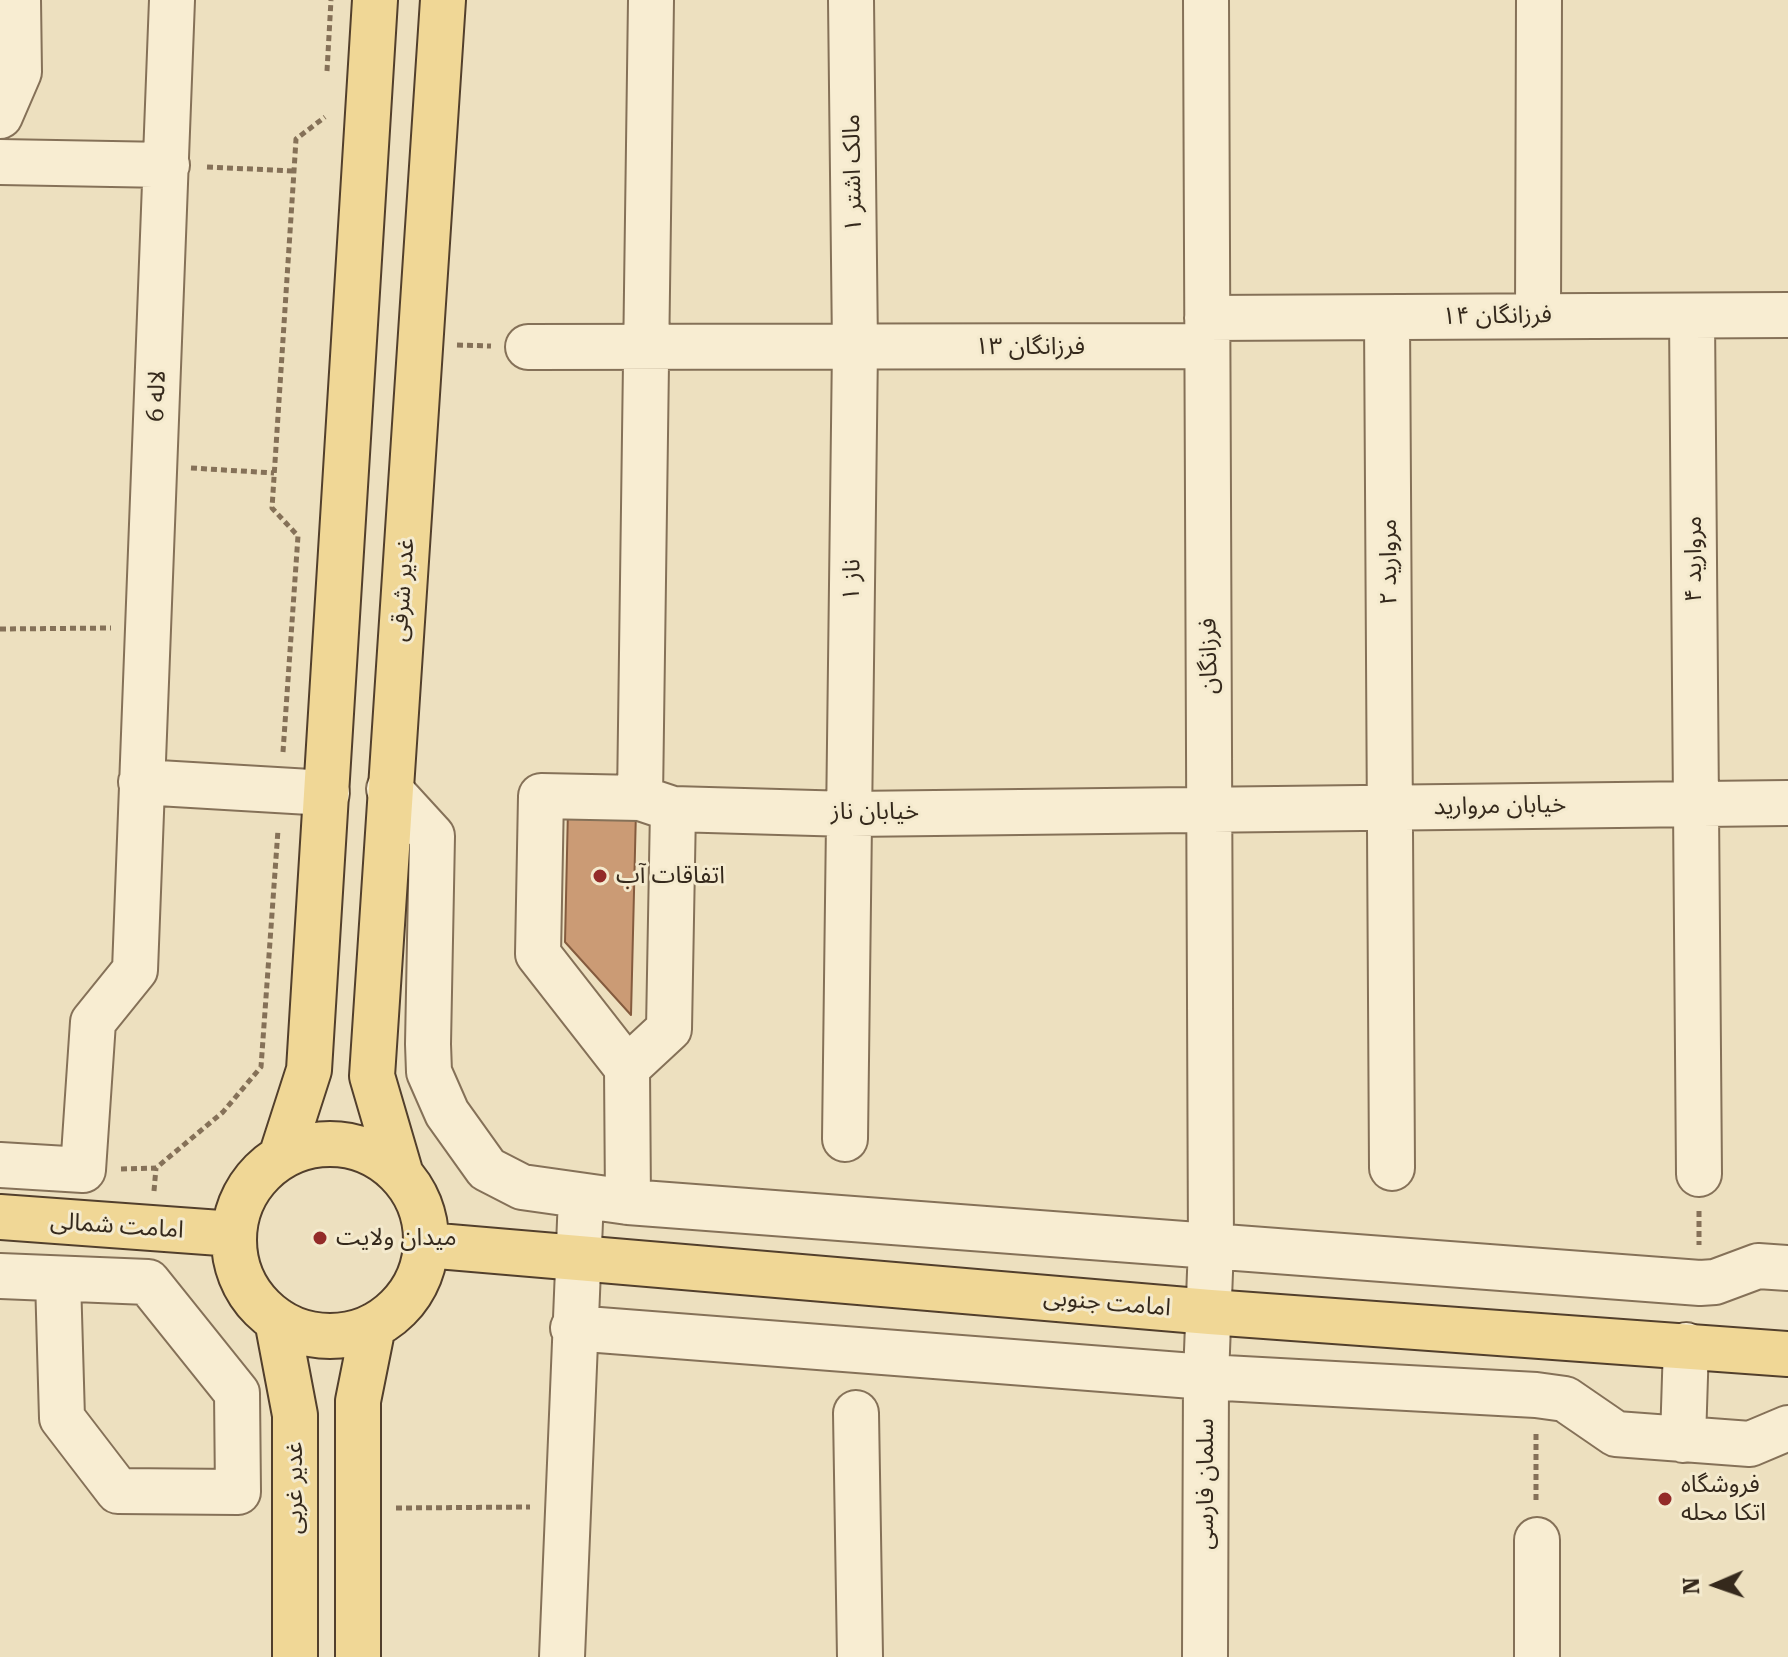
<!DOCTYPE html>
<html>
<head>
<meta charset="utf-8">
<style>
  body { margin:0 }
  #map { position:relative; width:1788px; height:1657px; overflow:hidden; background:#ede0bf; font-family:"Roboto Serif",serif }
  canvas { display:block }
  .north { position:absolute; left:1676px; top:1545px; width:80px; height:80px; -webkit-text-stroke:6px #f4eace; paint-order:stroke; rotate:268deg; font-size:22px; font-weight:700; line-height:32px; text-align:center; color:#35291c }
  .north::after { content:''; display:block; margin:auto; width:28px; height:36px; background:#35291c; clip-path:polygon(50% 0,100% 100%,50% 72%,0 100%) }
</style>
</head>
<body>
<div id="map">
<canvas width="1788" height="1657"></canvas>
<div class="north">N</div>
</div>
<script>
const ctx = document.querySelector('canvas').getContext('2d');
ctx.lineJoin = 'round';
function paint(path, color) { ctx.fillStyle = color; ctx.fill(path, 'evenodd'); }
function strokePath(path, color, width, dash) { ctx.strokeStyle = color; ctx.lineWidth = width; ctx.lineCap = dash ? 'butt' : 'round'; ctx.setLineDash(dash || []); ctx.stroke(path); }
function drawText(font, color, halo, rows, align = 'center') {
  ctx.font = font + ' "Roboto Serif","Noto Sans Arabic",serif'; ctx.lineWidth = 6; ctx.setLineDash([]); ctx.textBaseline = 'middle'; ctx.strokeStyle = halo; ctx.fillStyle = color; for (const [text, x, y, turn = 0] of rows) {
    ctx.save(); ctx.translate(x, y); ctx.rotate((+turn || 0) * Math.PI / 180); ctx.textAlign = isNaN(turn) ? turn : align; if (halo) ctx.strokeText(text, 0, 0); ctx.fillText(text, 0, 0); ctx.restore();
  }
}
const building = new Path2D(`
  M 568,809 L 636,810 L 631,1015 L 565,942 Z`);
paint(building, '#cb9b75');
strokePath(building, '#845b3e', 2);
const minor = new Path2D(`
  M 0,116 L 19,72 L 18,0
  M 0,162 L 167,165
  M 1538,315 L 1539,0
  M 1692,316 L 1699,1174
  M 1207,318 L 1788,315
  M 1387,318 L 1392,1168
  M 528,347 L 1206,346
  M 141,782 L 327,793
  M 389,789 L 432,836 L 428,1044 L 429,1072 L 447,1113 L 487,1169 L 522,1187 L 628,1202 L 1700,1283 L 1715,1282 L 1758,1266 L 1788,1268
  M 640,798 L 651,0
  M 627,1068 L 538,954 L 541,796 L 640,798 L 673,809 L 850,814 L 1788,803
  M 845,1139 L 855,347 L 851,0
  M 0,1165 L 83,1170 L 93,1022 L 135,970 L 172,0
  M 628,1202 L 627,1068 L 669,1029 L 673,809
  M 0,1276 L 148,1282 L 237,1393 L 238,1492 L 118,1491 L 62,1418 L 58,1279
  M 573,1328 L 1206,1377 L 1536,1395 L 1565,1399 L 1616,1434 L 1750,1444 L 1788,1428
  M 856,1413 L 860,1657
  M 1683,1440 L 1686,1345
  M 1537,1540 L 1537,1657
  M 562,1657 L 581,1197
  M 1205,1657 L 1206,1377 L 1211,1246 L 1206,0`);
const major = new Path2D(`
  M234 1240a96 96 0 1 1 192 0a96 96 0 1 1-192 0Z
  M 281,1157 L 309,1070 L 375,0
  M 401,1175 L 372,1076 L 443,0
  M 0,1217 L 234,1234
  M 426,1245 L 1210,1312 L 1788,1354
  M 277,1320 L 295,1415 L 295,1657
  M 358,1657 L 358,1401 L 373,1326`);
strokePath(minor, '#857158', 48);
strokePath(major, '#523f2c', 48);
strokePath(new Path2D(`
  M 327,71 L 331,0
  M 207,167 L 294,171
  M 457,345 L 491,346
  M 191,468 L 274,473
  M 0,629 L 111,628
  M 283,752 L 298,536 L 272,508 L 294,171 L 296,139 L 325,117
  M 121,1169 L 156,1168 L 223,1112 L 261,1067 L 278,830
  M 154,1191 L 156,1168
  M 1699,1211 L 1699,1245
  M 1536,1434 L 1536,1500
  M 396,1508 L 530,1507`), '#857158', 5, [6, 4]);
strokePath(minor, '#f8edd2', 44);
strokePath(major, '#f0d796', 44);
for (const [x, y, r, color] of [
  [600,876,8,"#932b29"],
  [320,1238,8,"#932b29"],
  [1665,1499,8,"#932b29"]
]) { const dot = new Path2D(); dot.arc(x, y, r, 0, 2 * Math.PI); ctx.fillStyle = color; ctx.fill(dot); strokePath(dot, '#f4eace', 3); }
drawText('24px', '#35291c', '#f4eace', [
  ["مالک اشتر ۱",853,173,-91],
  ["فرزانگان ۱۴",1497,316,-1],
  ["فرزانگان ۱۳",1030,347],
  ["لاله 6",157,396,-88],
  ["مروارید ۴",1694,559,-90],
  ["مروارید ۲",1389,562,-90],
  ["ناز ۱",852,580,-89],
  ["غدیر شرقی",403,590,-86],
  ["فرزانگان",1209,656,-91],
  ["خیابان مروارید",1500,806,-1],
  ["خیابان ناز",875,812],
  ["امامت شمالی",117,1226,4],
  ["امامت جنوبی",1107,1303,5],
  ["سلمان فارسی",1206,1484,-90],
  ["غدیر غربی",295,1488,-90]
]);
drawText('24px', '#35291c', '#f4eace', [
  ["اتفاقات آب",616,876],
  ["میدان ولایت",336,1238],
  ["فروشگاه",1681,1485],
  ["اتکا محله",1681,1513]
], 'left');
</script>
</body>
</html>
